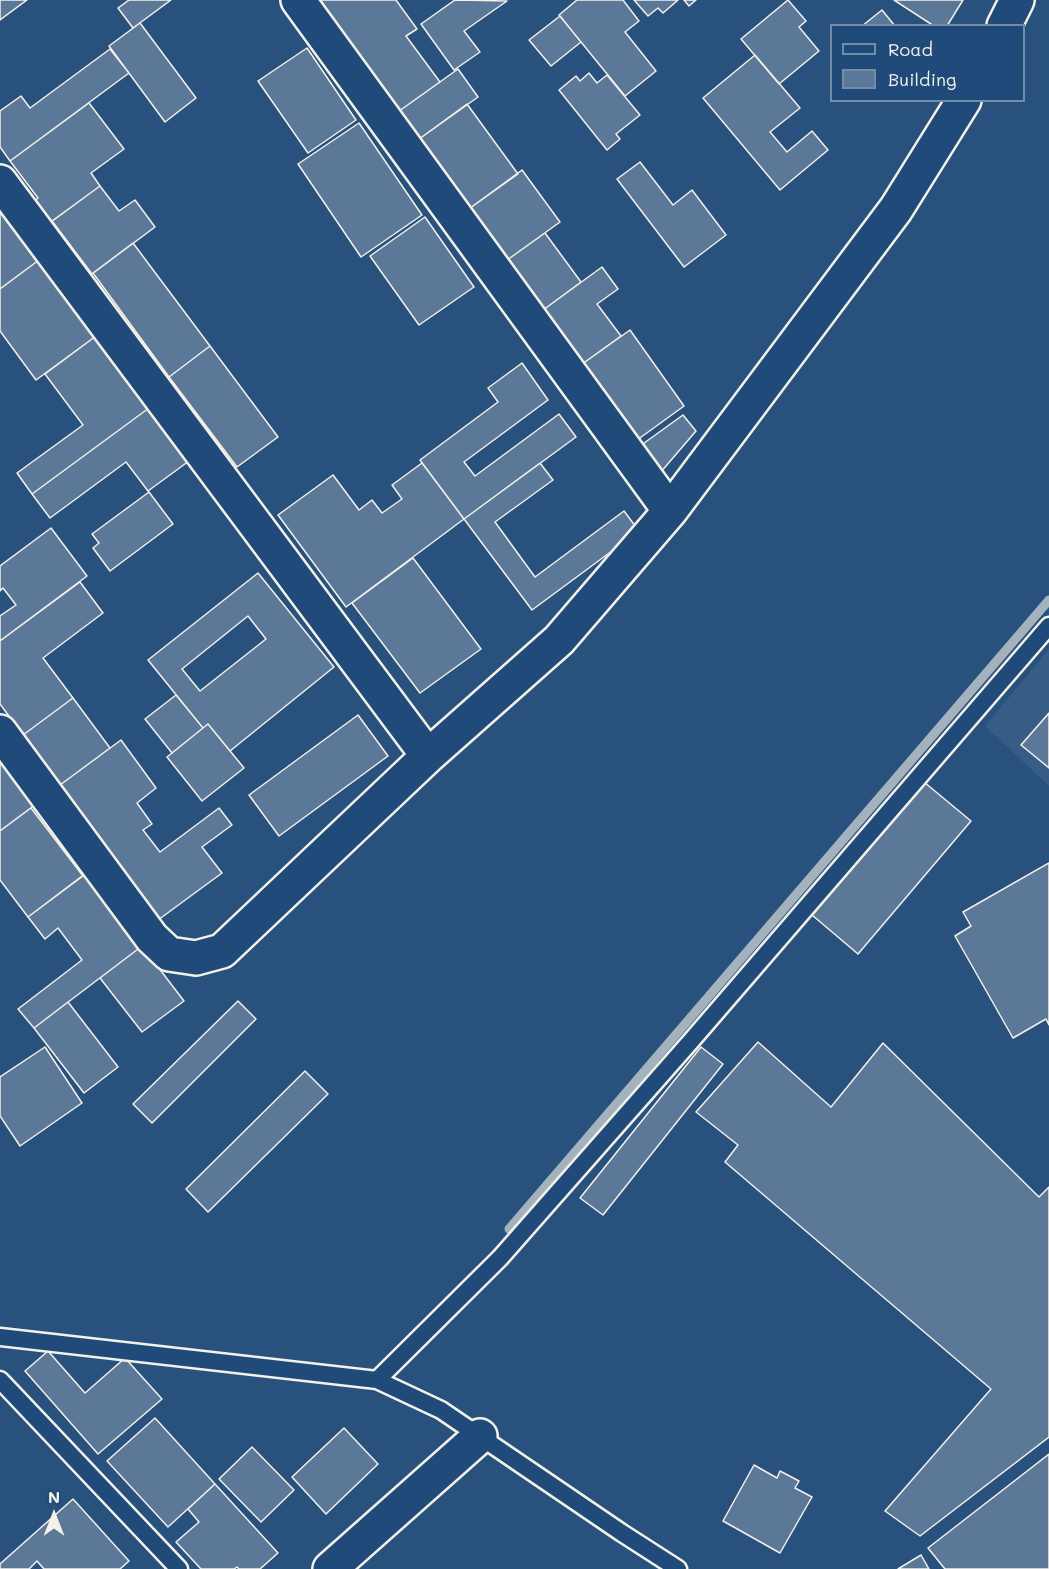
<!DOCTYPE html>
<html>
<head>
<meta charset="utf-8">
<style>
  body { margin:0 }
  #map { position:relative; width:1049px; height:1569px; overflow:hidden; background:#28517e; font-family:Mali,sans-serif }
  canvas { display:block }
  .legend { position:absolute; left:830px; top:24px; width:195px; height:78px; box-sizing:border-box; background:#1f4a7a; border:2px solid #748da6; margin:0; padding:8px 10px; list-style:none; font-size:18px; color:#f4f1e8 }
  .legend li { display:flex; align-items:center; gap:12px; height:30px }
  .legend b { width:30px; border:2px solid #748da6 }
  .north { position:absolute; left:24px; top:1485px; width:60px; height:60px; -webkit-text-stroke:4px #1f4a7a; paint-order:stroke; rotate:0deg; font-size:16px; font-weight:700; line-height:24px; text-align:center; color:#f4f1e8 }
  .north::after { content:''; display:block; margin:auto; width:21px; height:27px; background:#f4f1e8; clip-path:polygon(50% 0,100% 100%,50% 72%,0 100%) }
</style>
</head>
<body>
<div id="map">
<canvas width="1049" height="1569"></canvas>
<ul class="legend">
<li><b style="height:8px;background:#1f4a7a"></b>Road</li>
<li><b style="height:16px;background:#5b7899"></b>Building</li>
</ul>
<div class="north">N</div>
</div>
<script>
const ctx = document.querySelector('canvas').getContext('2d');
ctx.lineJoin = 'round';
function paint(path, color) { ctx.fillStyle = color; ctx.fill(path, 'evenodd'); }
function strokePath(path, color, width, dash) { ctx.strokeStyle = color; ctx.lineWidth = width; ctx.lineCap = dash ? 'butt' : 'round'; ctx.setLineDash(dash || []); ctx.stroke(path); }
paint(new Path2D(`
  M 1049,649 L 1049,786 L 985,726 Z`), '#375d86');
strokePath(new Path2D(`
  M 509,1229 L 1049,600`), '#a4b2be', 9);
const building = new Path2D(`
  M 0,0 L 27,0 L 0,20 Z
  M 129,0 L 171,0 L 133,28 L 118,8 Z
  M 313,0 L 396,0 L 417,29 L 406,36 L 440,82 L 395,114 Z
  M 455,0 L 507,1 L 464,31 L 480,52 L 454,70 L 421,24 Z
  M 577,0 L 623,0 L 639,21 L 625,32 L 656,71 L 625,96 L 559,15 Z
  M 634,0 L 678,0 L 663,13 L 658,8 L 648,16 Z
  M 684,0 L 696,0 L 689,6 Z
  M 788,0 L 806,21 L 799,27 L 819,51 L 779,84 L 741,39 Z
  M 894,0 L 963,0 L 947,26 L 934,26 Z
  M 882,10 L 895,26 L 862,26 Z
  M 560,16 L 581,42 L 551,66 L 529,40 Z
  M 140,23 L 196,98 L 165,122 L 109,46 Z
  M 307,48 L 356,120 L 308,153 L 258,81 Z
  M 110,49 L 129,73 L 10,161 L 0,147 L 0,111 L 21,96 L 30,108 Z
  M 755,55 L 800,108 L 770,132 L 787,152 L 812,131 L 828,150 L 780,190 L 703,98 Z
  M 458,69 L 478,97 L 415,142 L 395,114 Z
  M 589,73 L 597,83 L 607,75 L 640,115 L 616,134 L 620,139 L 607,150 L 559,90 L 576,76 L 580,81 Z
  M 89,103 L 124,149 L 91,173 L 100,186 L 47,225 L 31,204 L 38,198 L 10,161 Z
  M 467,104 L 518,174 L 466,211 L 415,142 Z
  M 359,123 L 422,215 L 361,257 L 298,164 Z
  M 640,162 L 673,205 L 692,190 L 726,235 L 684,267 L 617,179 Z
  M 522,170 L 560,222 L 503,263 L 466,211 Z
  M 100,186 L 119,211 L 135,200 L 155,227 L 92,274 L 52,221 Z
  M 0,208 L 39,260 L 0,289 Z
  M 425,217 L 474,287 L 419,325 L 370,256 Z
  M 545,233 L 581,282 L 539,313 L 503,263 Z
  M 133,243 L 210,346 L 169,377 L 93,273 Z
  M 39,260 L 96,336 L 36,380 L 0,331 L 0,289 Z
  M 602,267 L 618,289 L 597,304 L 621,336 L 578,367 L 539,313 Z
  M 630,330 L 684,406 L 633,443 L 578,367 Z
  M 96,336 L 149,408 L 32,494 L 17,473 L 83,425 L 45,374 Z
  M 210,346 L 278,437 L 237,467 L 169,377 Z
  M 522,363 L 548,400 L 464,462 L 475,476 L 559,414 L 576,437 L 464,519 L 420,460 L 498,402 L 488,388 Z
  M 149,408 L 189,461 L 148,491 L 126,462 L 50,518 L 32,494 Z
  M 683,415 L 696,431 L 660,473 L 640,446 Z
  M 422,463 L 464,519 L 346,607 L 278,515 L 333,475 L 359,510 L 372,500 L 382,513 L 402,499 L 392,485 Z
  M 540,463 L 553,480 L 495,522 L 535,577 L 624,511 L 639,531 L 532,610 L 464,519 Z
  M 149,492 L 173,524 L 110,571 L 93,548 L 99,543 L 92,534 Z
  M 51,528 L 87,576 L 0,641 L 0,616 L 16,605 L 3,588 L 0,591 L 0,566 Z
  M 413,558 L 481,649 L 420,693 L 352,603 Z
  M 258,573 L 334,667 L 230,751 L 208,724 L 203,728 L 148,660 ZM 248,616 L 266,639 L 200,691 L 182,669 Z
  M 80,582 L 103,613 L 43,658 L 73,698 L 23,735 L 0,704 L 0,641 Z
  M 176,695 L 203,728 L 172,753 L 145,719 Z
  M 73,698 L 110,748 L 60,785 L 23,735 Z
  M 1049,713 L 1049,768 L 1021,745 Z
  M 358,715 L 388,756 L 279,836 L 249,795 Z
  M 208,724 L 244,768 L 202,801 L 167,757 Z
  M 121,740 L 156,788 L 137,803 L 152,824 L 143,830 L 160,852 L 219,808 L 232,825 L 202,847 L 222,873 L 154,923 L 77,820 L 83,816 L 60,785 Z
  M 0,757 L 36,804 L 0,831 Z
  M 924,782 L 971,821 L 858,954 L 812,915 Z
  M 31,808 L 83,876 L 28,917 L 0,880 L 0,831 Z
  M 1049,863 L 1049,1025 L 1046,1019 L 1013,1038 L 955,936 L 971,926 L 963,912 Z
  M 86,873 L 142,946 L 34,1028 L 18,1009 L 82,960 L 58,928 L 45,939 L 28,917 Z
  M 142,946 L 184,1001 L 142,1032 L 100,978 Z
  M 238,1001 L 256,1019 L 152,1123 L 133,1104 Z
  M 68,1002 L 118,1067 L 84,1093 L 34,1028 Z
  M 758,1042 L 831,1107 L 883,1043 L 1039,1197 L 1049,1187 L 1049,1437 L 920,1536 L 885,1511 L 991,1389 L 725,1162 L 738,1145 L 696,1112 Z
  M 45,1047 L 82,1103 L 20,1146 L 0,1116 L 0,1077 Z
  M 701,1047 L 723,1064 L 603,1215 L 580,1198 Z
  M 305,1071 L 328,1094 L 208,1212 L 186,1189 Z
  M 48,1351 L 85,1393 L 125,1358 L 162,1399 L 98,1454 L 25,1371 Z
  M 155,1418 L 215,1484 L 168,1527 L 107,1461 Z
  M 344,1428 L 378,1464 L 326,1514 L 292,1477 Z
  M 252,1447 L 294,1490 L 261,1522 L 219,1479 Z
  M 1049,1454 L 1049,1569 L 945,1569 L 928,1548 Z
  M 754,1465 L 777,1478 L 780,1471 L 799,1481 L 795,1488 L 812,1497 L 780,1553 L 723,1521 Z
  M 215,1484 L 278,1553 L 260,1569 L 239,1569 L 237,1567 L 234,1569 L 201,1569 L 176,1542 L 199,1522 L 188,1509 Z
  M 73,1499 L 129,1561 L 120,1569 L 44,1569 L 37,1561 L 29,1569 L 0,1569 L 0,1564 Z
  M 921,1555 L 929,1569 L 898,1569 Z`);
paint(building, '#5b7899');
strokePath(building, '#f4f1e8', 1.5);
const service = new Path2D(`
  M 0,1337 L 377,1380
  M 0,1380 L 179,1569
  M 678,1569 L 622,1533 L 441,1410 L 377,1380 L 500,1258 L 691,1041 L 1049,626`);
const minor = new Path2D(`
  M 298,0 L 670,511
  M 1004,26 L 1017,0
  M 0,182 L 428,756
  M 0,732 L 152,938 L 169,954 L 196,958 L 222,951 L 428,756 L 559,640 L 670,511 L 896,209 L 964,100
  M 330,1569 L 480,1436`);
strokePath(service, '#f4f1e8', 21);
strokePath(minor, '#f4f1e8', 38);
strokePath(service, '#1f4a7a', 16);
strokePath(minor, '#1f4a7a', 33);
</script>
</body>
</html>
